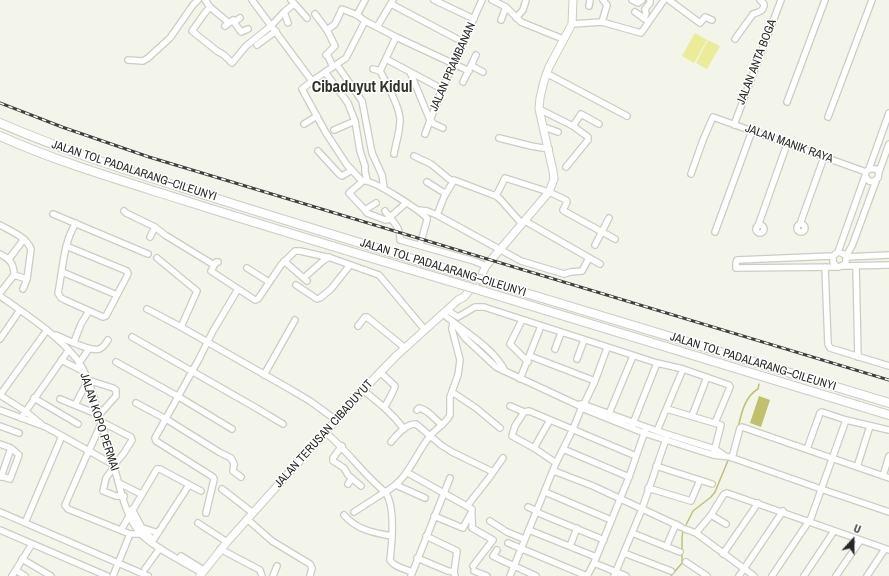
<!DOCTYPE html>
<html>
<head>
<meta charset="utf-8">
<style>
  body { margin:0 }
  #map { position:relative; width:889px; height:576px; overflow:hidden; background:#f3f4ea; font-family:"Archivo Narrow",sans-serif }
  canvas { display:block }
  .north { position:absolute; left:833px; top:520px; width:40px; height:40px; -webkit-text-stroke:3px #fff; paint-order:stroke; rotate:21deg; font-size:11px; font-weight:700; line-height:16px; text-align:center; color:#272724 }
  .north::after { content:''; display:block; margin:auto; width:14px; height:18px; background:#272724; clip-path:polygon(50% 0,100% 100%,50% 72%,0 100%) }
</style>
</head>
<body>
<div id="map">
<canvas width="889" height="576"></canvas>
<div class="north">U</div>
</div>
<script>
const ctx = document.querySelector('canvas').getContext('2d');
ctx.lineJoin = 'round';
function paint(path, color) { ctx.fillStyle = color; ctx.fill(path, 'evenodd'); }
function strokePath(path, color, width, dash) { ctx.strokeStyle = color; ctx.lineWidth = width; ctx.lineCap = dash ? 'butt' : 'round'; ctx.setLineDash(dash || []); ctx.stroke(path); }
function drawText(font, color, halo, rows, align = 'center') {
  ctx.font = font + ' "Archivo Narrow",sans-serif'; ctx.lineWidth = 3; ctx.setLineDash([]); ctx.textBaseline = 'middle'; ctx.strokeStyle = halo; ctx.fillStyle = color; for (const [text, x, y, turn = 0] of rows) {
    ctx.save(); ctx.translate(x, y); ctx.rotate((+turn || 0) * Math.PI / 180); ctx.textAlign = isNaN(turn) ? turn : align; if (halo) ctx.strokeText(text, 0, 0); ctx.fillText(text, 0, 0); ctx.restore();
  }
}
paint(new Path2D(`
  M 695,33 L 707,40 L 694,63 L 682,56 Z
  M 708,40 L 720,46 L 707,69 L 696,63 Z`), '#eaec98');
paint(new Path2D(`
  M 759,396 L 770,400 L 761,427 L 750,423 Z`), '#c0c16c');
strokePath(new Path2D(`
  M 738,428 C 741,414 745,396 758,389 L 759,384
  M 685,527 L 693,511 L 711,497 L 715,492 L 729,458
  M 671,576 L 682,563 L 682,538 L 683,530`), '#c0c16c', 1.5);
const minor = new Path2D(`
  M 205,0 L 210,7 L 229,23
  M 252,0 L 312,81 L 346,58 L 365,21
  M 291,0 L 307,18
  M 434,0 L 474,19
  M 492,0 L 506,7 L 521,22 L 563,39
  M 632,0 L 638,3 L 642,0
  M 669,0 L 700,23 L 705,17 L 712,20
  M 391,4 L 463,42
  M 589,6 L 590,0
  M 210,7 L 204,14 L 192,31 L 217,51 L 224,55 L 232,63 L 246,46 L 271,26 L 284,12
  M 635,12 L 645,19
  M 315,14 L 327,30 L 335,46 L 327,54
  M 357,15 L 365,0
  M 516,18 L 523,10 L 526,0
  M 643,18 L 646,14 L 645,9 L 650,3 L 650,0
  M 501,20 L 506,7
  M 234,22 L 241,32 L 248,29
  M 602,22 L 607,5 L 603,0
  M 288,23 L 284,12 L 294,4
  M 572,24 L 602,22 L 641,33 L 664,0
  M 225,26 L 233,20 L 234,22 L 240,18
  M 377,27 L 393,0
  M 327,30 L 335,24 L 342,9 L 357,15 L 365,21 L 396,37 L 469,71
  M 735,39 L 753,14 C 758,12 764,12 764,4 L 760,0
  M 257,45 L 276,31
  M 326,55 L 327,54 L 333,67
  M 386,59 L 442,89
  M 128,60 L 143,61 L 148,58 L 170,38 L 193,5 L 198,0
  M 337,65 L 362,101 L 372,153 L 382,175 L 384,188
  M 472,66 L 483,72
  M 373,69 L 380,71
  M 325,72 L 348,103 L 351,111 L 355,121 L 360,151 L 365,166 L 365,172 L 367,180
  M 410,72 L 430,120 L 434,124 L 443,128
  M 546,73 L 627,116
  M 312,81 L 302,89 L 326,133 L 347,165 L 361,180 L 363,181 C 373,179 419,210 427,218 L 427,220 L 420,245
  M 463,82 L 476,55
  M 787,102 L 825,0
  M 539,109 L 573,126 L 588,137 L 588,140 L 566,167
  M 828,117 L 872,0
  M 304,124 L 317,116
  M 734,125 L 781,0
  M 573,126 L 581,114 L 599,124
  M 544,127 L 558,132
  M 334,130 L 355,121
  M 425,134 L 442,89 L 482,0
  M 499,138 L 531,146 L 549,149
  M 318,151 L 340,175 L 342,176 L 352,170
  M 394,154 C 396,143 400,131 400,120 C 400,107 386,82 380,71 L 396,37
  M 414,156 L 431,164 L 449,179 L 453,181
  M 869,169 L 889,113
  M 879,172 L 876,169 L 869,169 L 866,172 L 865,176 L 869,181 L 873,182 L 878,178 L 879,172 L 889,144
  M 691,174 L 703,140 L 713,117 L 866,172
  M 363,181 L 349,193 L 365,210
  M 427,182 L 446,194
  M 496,196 L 505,178 L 549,192 L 566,200 L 567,202 L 563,210 L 564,211 L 615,239
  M 376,203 L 365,210 L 367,213 L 385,220 L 391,219
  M 418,210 L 427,211 L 437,215 L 521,261 L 564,274 L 571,272 L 582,271 L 589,258
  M 124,211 L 126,213 L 155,227 L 165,235 L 214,265
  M 385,211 C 392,221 401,227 400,240 L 474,261 L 486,266
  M 53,214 L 148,254
  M 437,215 L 444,197 L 454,180 L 496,196 L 500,199 L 522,224
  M 389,218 L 406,203
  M 525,221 L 600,264
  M 800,224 L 824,157
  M797 228a4 4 0 1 1 8 0a4 4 0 1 1-8 0Z
  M 0,225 C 11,231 26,237 31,249 L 27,279 L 14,275
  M756 229a4 4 0 1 1 8 0a4 4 0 1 1-8 0Z
  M 758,226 L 787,144
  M 715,232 L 752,131
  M 150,237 L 155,227
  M 595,245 L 609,218
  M 66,246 L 127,271 L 128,274 L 106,316 L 103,317 L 65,300 L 61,298 L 58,293 C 63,269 63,243 76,223
  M 838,252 L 865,176
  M 0,254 C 10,259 14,264 14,275 L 0,293
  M 833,256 L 737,260 L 736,263 L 736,268 L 839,267 L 845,264 C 848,258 845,253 838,252 L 833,256 L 833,262 L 836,266
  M 846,256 L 852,246 L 876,181
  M 846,257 L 889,255
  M 157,258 L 197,291 L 181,327
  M 9,259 L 24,239
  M 284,261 L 307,281
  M 218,262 L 216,262 L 211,271 L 255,300 L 258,299 L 281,265 L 295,251 L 300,251 L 331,258 L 379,275 L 425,330
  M 842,266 L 889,265
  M 856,266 L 858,357
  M 825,267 L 828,344 L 830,348 L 889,366
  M 247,268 L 269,282
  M 62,272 L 117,295
  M 307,275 L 323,261 L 329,257
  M 296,285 L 317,299 L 320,298 L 331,289 L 350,265
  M 23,289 L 27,279
  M 0,296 C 27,315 58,335 79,362 C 87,374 91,388 95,401 C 101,423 108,444 114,466 C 120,488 125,515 140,533 C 151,546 186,563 202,573
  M 147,309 L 181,327 L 288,388 L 310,401 L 336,420
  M 447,310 L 458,317 L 475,307 L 484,307 L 657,363 L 683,369 L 729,385 L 730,387 L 715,423
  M 443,314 C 462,330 494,348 505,371
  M 522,320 L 510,344 L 528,362
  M 455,324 L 465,338 L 496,367 L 580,406
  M 358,326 L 365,317 L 367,317 L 405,348
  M 56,335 C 65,339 91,352 99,349 C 103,348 106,343 108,340
  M 132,337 L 258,409 L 283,424
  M 0,339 L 20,310
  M 74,342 L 81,324 L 89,311
  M 555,349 L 561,333
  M 530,356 L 595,381
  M 577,359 L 584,340
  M 61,360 L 83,371
  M 116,362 L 179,397 L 232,429
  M 79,363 L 89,349
  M 380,372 L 395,386 C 394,390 387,404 384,407
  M 264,375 L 295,320
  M 520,379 L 541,326
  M 363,390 C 378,402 392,413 404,429
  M 452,392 L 476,408 L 500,428
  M 0,395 L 47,330
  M 0,395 L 25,411 L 41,424
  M 34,398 L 78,424
  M 60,399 L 99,415 L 116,396 L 116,390 L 113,388 L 88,380 L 75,405
  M 136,403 L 166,419 L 219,452 L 231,458 L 234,464 L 233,471 L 241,477
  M 580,404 L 584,404 L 595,381 L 607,348
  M 585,405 L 657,431 L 715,449 L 724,455
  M 510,406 L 524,412 L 529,411 L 636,456
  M 584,409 L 644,433 L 713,455 L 730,457 L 821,489 L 889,512
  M 667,409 L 721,425 L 714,452
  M 0,410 L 46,427 L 114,465 L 124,453 L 132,440 L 131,437 L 102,422 L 86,457 L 65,505 L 68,509 L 130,534 L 141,534
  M 417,410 L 419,408 C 429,410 434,419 442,425
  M 524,412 L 515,426 L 512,436 L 534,448 L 556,463
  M 608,416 L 633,356
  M 692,416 L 707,377
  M 21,418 L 68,351
  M 0,426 L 19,433
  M 632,426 L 657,363
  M 657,431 L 683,369
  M 325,432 C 347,450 363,474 385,492 L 354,512
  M 391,442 C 397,435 405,424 416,424 L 441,445 L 452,452 L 493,472
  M 0,444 L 11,448 L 19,455 L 10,479 L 0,476
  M 342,446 L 333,458 L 333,461 L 344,468 L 348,475 L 361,486
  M 534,448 L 550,420
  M 563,449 L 629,477
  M 807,449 L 820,413 L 822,412 L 846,420 L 889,430
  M 732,458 L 740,428 L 742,427 L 889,478
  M 656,466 L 712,484
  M 114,467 L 106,478 L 103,491 L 116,496 L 124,496
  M 857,467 L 870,426
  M 554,471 L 593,486 L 681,527
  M 408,473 L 472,509 C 471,515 473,521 472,528 L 493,540 L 473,566
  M 883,476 L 889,456
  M 1,477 L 11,448
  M 119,483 L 141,494
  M 348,484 L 352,478
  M 396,485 L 425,498
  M 648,488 L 691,501 L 700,480
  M 222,489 L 253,513
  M 545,492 L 611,520
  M 467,506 L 489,478 L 503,458
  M 528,507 L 537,511
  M 132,509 L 142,528 L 151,538
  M 0,512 L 148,576
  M 536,512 L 604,540
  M 206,513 L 214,479 L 213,477 L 156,441 L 155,438 L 199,359 L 213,331 L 238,289
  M 344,515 C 357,530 374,533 392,536
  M 711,515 L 726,524
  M 434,516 L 463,528 L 471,513
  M 247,519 L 272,541 L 310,564 L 312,568 L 310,576
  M 490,521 L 507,532 L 524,539
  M 25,523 L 62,436
  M 198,523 L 227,542
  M 143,528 L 158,533
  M 685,529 L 696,533 L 754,576
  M 0,530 L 107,576
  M 121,530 L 157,469 L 160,469 L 201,491
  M 529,530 L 596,557
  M 632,533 L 680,552
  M 696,533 L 711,515 L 724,494 L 727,493 L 889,550
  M 426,536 L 457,551 L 454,572 L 455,576
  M 152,542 L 189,485
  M 508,543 L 587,576
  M 570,546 L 577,528
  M 666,547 L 676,524
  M 220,549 L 260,570 L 262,576
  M 497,550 L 493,556 L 499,559 L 536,576
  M 624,553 L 671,571
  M 723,554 L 758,503
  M 181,556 L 202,569
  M 417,558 L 448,571 L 454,572
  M 22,559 L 51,576
  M 686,562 L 707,576
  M 594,563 L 626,576
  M 145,569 L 160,548
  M 16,570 L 25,576
  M 474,571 L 487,576
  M 412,572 C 405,569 394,567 390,560 C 392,543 396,506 385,492 C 410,478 414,455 431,435 C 437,428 446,423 450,415 L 450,397 L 458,375 L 460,360 L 452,329 L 453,322
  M 12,576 L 32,544
  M 113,576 L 130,534
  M 273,576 L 277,566
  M 411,576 L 450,478
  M 510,576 L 556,463 L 573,429 L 581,409
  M 587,576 L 594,563 L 629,477 L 646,428
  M 614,576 L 642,509 L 666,439
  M 739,576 L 783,511
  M 772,576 L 811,518 L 846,420
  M 804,576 L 834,531
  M 836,576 L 860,541
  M 867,576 L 885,549`);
const major = new Path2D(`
  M 200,576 L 227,542 L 363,390 L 396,356 L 458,300 L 464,297 L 481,276 L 486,266 L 549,192 L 554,179 L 553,171 L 539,109 L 540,98 L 544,81 L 549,67 L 572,24 L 573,0`);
const highway = new Path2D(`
  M 0,123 C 64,151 132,172 199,193 C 286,221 374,247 462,274
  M 0,136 C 60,163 123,181 186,201 C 277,230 368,257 459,284
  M 486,281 L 889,403
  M 476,289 L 889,415`);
strokePath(minor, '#cbccc3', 8);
strokePath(major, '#cbccc3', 9);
strokePath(highway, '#cbccc3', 10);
strokePath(minor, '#fff', 5.5);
strokePath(major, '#fff', 7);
strokePath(highway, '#fff', 8);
const rail = new Path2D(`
  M 0,103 L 62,127 L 149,157 L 889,380`);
strokePath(rail, '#3f3f3c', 3);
strokePath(rail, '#fff', 1.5, [4.5]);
const highwayBridge = new Path2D(`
  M 462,274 L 486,281
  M 459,284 L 476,289`);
strokePath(highwayBridge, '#cbccc3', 10, []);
strokePath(highwayBridge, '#fff', 8);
drawText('12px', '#272724', '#fff', [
  ["JALAN ANTA BOGA",757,62,-69],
  ["JALAN PRAMBANAN",453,67,-66],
  ["JALAN MANIK RAYA",789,144,20],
  ["JALAN TOL PADALARANG–CILEUNYI",134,171,18],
  ["JALAN TOL PADALARANG–CILEUNYI",443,268,17],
  ["JALAN TOL PADALARANG–CILEUNYI",753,362,17],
  ["JALAN KOPO PERMAI",99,422,72],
  ["JALAN TERUSAN CIBADUYUT",324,434,-48]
]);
drawText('bold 16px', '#32322b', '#fff', [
  ["Cibaduyut Kidul",362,88]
]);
</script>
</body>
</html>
